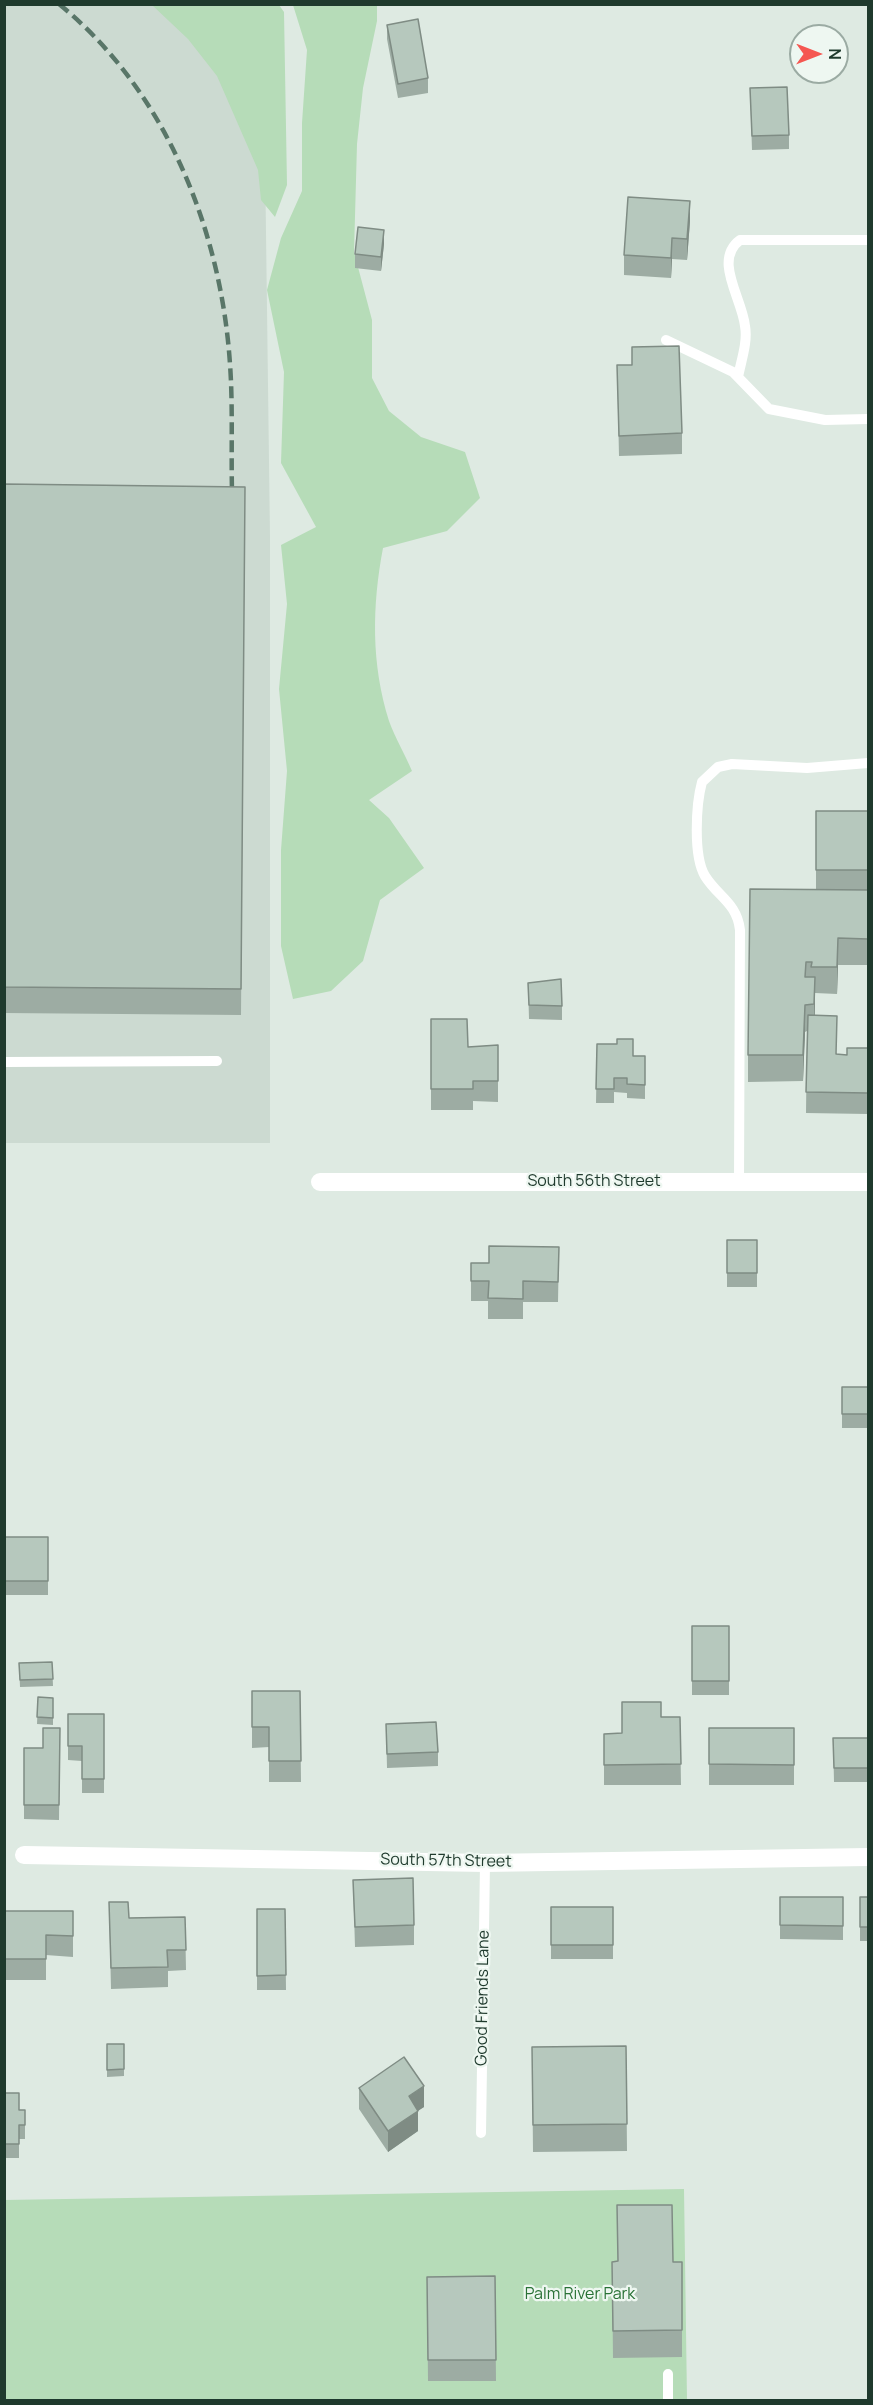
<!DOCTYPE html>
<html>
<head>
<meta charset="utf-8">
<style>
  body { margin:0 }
  #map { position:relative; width:873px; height:2405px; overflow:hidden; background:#deeae2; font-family:Manrope,sans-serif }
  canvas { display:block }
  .frame { position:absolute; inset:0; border:6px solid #1f3a2d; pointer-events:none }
  .north { position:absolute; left:789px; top:24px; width:60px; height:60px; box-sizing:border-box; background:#eef7f1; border:2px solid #9baba3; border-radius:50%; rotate:90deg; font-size:16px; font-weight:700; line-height:24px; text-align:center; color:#1f3a2d }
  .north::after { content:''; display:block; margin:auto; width:21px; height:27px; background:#f55751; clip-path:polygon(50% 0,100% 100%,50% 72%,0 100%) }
</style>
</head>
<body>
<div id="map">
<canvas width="873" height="2405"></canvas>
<div class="frame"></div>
<div class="north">N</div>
</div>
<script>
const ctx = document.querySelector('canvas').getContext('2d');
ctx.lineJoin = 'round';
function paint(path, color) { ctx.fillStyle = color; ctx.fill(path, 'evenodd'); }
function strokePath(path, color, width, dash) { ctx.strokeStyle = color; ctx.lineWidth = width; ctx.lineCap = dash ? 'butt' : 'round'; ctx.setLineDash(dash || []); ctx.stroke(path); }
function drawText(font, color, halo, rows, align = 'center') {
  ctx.font = font + ' Manrope,sans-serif'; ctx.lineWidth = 4.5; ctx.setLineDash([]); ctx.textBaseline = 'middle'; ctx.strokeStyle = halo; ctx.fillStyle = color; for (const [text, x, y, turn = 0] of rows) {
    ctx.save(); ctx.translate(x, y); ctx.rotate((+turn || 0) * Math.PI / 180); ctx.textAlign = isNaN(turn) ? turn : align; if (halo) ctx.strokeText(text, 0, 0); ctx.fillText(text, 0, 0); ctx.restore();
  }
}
paint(new Path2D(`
  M 5,5 L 263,5 L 270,537 L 270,1143 L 5,1143 Z`), '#ccdad1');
paint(new Path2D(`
  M 152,5 L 279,5 L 284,12 L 287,185 L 275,217 L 261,200 L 258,170 L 217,76 L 188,39 Z
  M 293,5 L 377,5 L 377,21 L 363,88 L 357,144 L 354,252 L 372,320 L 372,378 L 389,411 L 421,437 L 465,452 L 480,498 L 447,531 L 383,548 C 372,606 371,664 389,721 C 395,738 405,754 412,771 L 369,800 L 389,818 L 424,868 L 380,900 L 363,961 L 331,991 L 293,999 L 281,946 L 281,850 L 287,771 L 279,689 L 287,604 L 281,545 L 316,527 L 281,463 L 284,372 L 267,290 L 281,238 L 302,191 L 302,123 L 307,50 Z
  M 684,2189 L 687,2400 L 5,2400 L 4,2200 Z`), '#b6dcb8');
strokePath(new Path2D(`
  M 666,340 L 733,372 L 769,409 L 825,420 L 868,419
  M 738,377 C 741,361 748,342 745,326 C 742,298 713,260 740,240 L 868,240
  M 4,1062 L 217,1061
  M 739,1182 L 740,930 C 737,903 718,897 705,876 C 693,856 696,804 702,782 L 718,767 L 732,764 L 807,768 L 868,763
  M 481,2133 L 485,1863
  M 668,2374 L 668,2400`), '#fff', 10);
strokePath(new Path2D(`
  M 320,1182 L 868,1182
  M 24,1855 L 485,1863 L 868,1857`), '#fff', 18);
strokePath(new Path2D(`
  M 59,4 C 166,91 221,230 230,364 C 233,406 231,449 232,492`), '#597668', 4.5, [12, 6]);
paint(new Path2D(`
  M 387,25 L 428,78 L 428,93 L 398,98 L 387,39 Z
  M 750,88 L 789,135 L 789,149 L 752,150 Z
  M 690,221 L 687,260 L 672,259 L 671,278 L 624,275 L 624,255 Z
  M 384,244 L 381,271 L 355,268 L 355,254 Z
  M 632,347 L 682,433 L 682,454 L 619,456 L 617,365 L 632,365 Z
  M 4,484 L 245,487 L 241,1015 L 4,1013 Z
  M 816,811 L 868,811 L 868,965 L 838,965 L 837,994 L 815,993 L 815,1015 L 837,1054 L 847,1055 L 868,1048 L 868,1114 L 806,1113 L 807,1031 L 805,1032 L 803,1081 L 748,1082 L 748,1055 L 816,889 Z
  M 528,983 L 562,1006 L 562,1020 L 529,1019 Z
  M 431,1019 L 468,1047 L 498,1045 L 498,1102 L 473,1101 L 473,1110 L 431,1110 Z
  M 597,1044 L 633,1056 L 645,1056 L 645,1099 L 627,1098 L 627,1093 L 614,1092 L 614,1103 L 596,1103 Z
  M 727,1240 L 757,1240 L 757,1287 L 727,1287 Z
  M 559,1247 L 558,1302 L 523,1302 L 523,1319 L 488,1319 L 488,1301 L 471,1301 L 471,1263 L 489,1263 Z
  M 842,1387 L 868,1387 L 868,1428 L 842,1428 Z
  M 4,1537 L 48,1537 L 48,1595 L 4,1595 Z
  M 692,1626 L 729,1626 L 729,1695 L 692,1695 Z
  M 52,1662 L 53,1686 L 20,1687 L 19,1663 Z
  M 252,1691 L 300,1691 L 301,1782 L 269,1782 L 269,1747 L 252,1748 Z
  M 38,1697 L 53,1698 L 53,1725 L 37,1724 Z
  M 68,1714 L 104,1714 L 104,1793 L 82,1793 L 82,1761 L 68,1760 Z
  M 661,1717 L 680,1717 L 681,1785 L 604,1785 L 604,1734 L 622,1733 Z
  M 386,1724 L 438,1752 L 438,1766 L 387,1768 Z
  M 60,1728 L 59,1820 L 24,1819 L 24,1748 L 43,1748 Z
  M 709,1728 L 794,1728 L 794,1785 L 709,1785 Z
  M 833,1738 L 868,1738 L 868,1782 L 834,1782 Z
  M 353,1880 L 414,1925 L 414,1945 L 355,1947 Z
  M 780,1897 L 843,1897 L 843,1940 L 780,1939 Z
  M 860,1897 L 868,1897 L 868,1941 L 860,1941 Z
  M 109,1902 L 129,1918 L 185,1917 L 186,1970 L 168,1971 L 168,1987 L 111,1989 Z
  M 551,1907 L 613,1907 L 613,1959 L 551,1959 Z
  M 257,1909 L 285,1909 L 286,1990 L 257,1990 Z
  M 4,1911 L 73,1911 L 73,1957 L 46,1955 L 46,1980 L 4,1980 Z
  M 107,2044 L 124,2069 L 124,2076 L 107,2077 Z
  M 626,2046 L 627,2151 L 533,2152 L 532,2047 Z
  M 359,2088 L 424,2107 L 418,2110 L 418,2131 L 388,2152 L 359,2109 Z
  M 4,2093 L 19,2110 L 25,2110 L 25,2139 L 19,2139 L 19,2158 L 4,2158 Z
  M 617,2205 L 673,2262 L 682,2262 L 682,2357 L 613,2358 L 612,2262 L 618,2261 Z
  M 495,2276 L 496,2381 L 428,2381 L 427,2277 Z`), '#9daca3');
paint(new Path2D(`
  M 690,201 L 690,221 L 687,260 L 687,239 Z
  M 384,230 L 384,244 L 381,271 L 381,257 Z
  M 672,238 L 672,259 L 671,278 L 671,258 Z
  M 838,938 L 838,965 L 837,994 L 837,967 Z
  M 815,977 L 815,1004 L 814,1030 L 814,1004 Z
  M 805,1005 L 805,1032 L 803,1081 L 803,1055 Z
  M 424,2086 L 424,2107 L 409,2117 L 409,2096 Z
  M 418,2111 L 418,2131 L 388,2152 L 388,2131 Z`), '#7f8c84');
const building = new Path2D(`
  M 418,19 L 428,78 L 398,84 L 387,25 Z
  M 787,87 L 789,135 L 752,136 L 750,88 Z
  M 628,197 L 690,201 L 687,239 L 672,238 L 671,258 L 624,255 Z
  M 358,227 L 384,230 L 381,257 L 355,254 Z
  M 679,346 L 682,433 L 619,436 L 617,365 L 632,365 L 632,347 Z
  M 4,484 L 245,487 L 241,989 L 4,987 Z
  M 816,811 L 868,811 L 868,870 L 816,870 Z
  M 750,889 L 868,890 L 868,939 L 838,938 L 837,967 L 811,967 L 812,962 L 806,962 L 805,977 L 815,977 L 814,1004 L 805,1005 L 803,1055 L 748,1055 Z
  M 561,979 L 562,1006 L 529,1005 L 528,983 Z
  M 808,1015 L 837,1016 L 836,1054 L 847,1055 L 847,1048 L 868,1048 L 868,1093 L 806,1092 Z
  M 431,1019 L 467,1019 L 468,1047 L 498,1045 L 498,1081 L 473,1081 L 473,1089 L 431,1089 Z
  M 617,1039 L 633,1039 L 633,1056 L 645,1056 L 645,1085 L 627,1084 L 627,1078 L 614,1078 L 614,1089 L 596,1089 L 597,1044 L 617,1044 Z
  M 727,1240 L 757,1240 L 757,1273 L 727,1273 Z
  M 489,1246 L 559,1247 L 558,1282 L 523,1281 L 523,1299 L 488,1298 L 489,1281 L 471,1281 L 471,1263 L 489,1263 Z
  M 842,1387 L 868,1387 L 868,1414 L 842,1414 Z
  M 4,1537 L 48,1537 L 48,1581 L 4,1581 Z
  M 692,1626 L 729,1626 L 729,1681 L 692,1681 Z
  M 52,1662 L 53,1679 L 20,1680 L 19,1663 Z
  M 252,1691 L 300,1691 L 301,1761 L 269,1761 L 269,1727 L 252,1727 Z
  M 38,1697 L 53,1698 L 53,1718 L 37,1717 Z
  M 622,1702 L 661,1702 L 661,1717 L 680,1717 L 681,1764 L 604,1765 L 604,1734 L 622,1733 Z
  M 68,1714 L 104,1714 L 104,1779 L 82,1779 L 82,1746 L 68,1746 Z
  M 436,1722 L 438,1752 L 387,1754 L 386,1724 Z
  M 43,1728 L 60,1728 L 59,1805 L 24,1805 L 24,1748 L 43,1748 Z
  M 709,1728 L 794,1728 L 794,1765 L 709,1764 Z
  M 833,1738 L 868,1738 L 868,1768 L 834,1768 Z
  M 413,1878 L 414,1925 L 355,1927 L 353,1880 Z
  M 780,1897 L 843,1897 L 843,1926 L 780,1925 Z
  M 860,1897 L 868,1897 L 868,1927 L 860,1927 Z
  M 109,1902 L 128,1902 L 129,1918 L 185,1917 L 186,1950 L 167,1950 L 168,1967 L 111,1968 Z
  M 551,1907 L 613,1907 L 613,1945 L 551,1945 Z
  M 257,1909 L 285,1909 L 286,1975 L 257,1976 Z
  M 4,1911 L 73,1911 L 73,1936 L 46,1935 L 46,1959 L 4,1959 Z
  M 107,2044 L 124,2044 L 124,2069 L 107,2070 Z
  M 626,2046 L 627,2124 L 533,2125 L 532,2047 Z
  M 404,2057 L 424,2086 L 409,2096 L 418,2111 L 388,2131 L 359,2088 Z
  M 4,2093 L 19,2093 L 19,2110 L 25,2110 L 25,2125 L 19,2125 L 19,2144 L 4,2144 Z
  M 617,2205 L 672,2205 L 673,2262 L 682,2262 L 682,2330 L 613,2331 L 612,2262 L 618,2261 Z
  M 495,2276 L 496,2360 L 428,2360 L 427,2277 Z`);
paint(building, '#b6c8bd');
strokePath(building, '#7f8c84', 1.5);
drawText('16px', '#1f3a2d', '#eef7f1', [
  ["South 56th Street",594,1182],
  ["South 57th Street",446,1861,1],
  ["Good Friends Lane",483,1998,-89]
]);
drawText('16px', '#297236', '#eef7f1', [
  ["Palm River Park",580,2295]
]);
</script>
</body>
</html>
